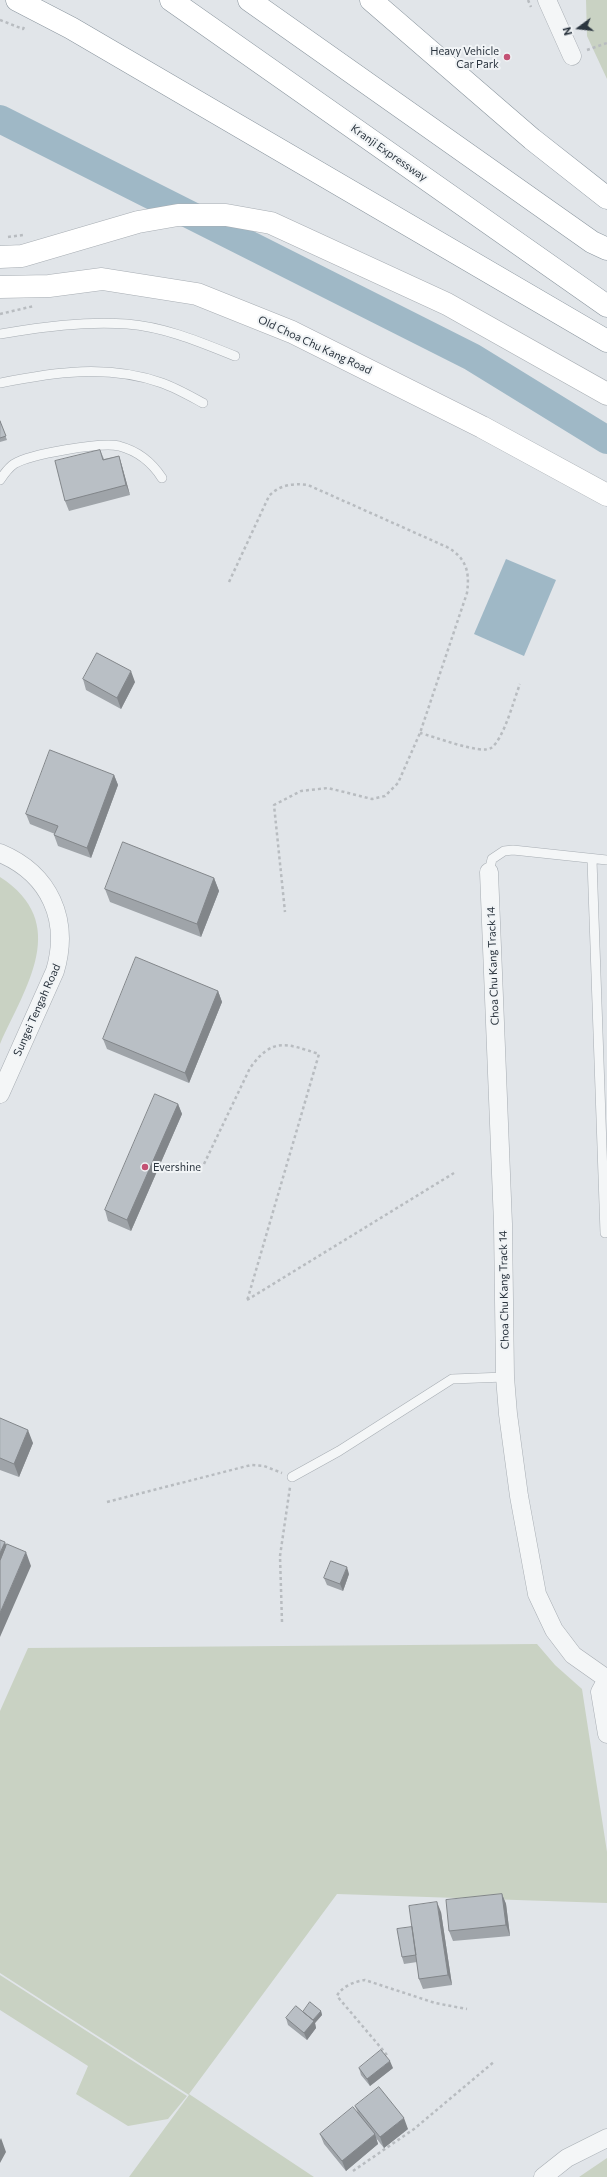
<!DOCTYPE html>
<html>
<head>
<meta charset="utf-8">
<style>
  body { margin:0 }
  #map { position:relative; width:607px; height:2177px; overflow:hidden; background:#e1e5e9; font-family:Commissioner,sans-serif }
  canvas { display:block }
  .north { position:absolute; left:559px; top:8px; width:40px; height:40px; -webkit-text-stroke:3px #f1f4f6; paint-order:stroke; rotate:255deg; font-size:11px; font-weight:700; line-height:16px; text-align:center; color:#2b353f }
  .north::after { content:''; display:block; margin:auto; width:14px; height:18px; background:#2b353f; clip-path:polygon(50% 0,100% 100%,50% 72%,0 100%) }
</style>
</head>
<body>
<div id="map">
<canvas width="607" height="2177"></canvas>
<div class="north">N</div>
</div>
<script>
const ctx = document.querySelector('canvas').getContext('2d');
ctx.lineJoin = 'round';
function paint(path, color) { ctx.fillStyle = color; ctx.fill(path, 'evenodd'); }
function strokePath(path, color, width, dash) { ctx.strokeStyle = color; ctx.lineWidth = width; ctx.lineCap = dash ? 'butt' : 'round'; ctx.setLineDash(dash || []); ctx.stroke(path); }
function drawText(font, color, halo, rows, align = 'center') {
  ctx.font = font + ' Commissioner,sans-serif'; ctx.lineWidth = 4; ctx.setLineDash([]); ctx.textBaseline = 'middle'; ctx.strokeStyle = halo; ctx.fillStyle = color; for (const [text, x, y, turn = 0] of rows) {
    ctx.save(); ctx.translate(x, y); ctx.rotate((+turn || 0) * Math.PI / 180); ctx.textAlign = isNaN(turn) ? turn : align; if (halo) ctx.strokeText(text, 0, 0); ctx.fillText(text, 0, 0); ctx.restore();
  }
}
paint(new Path2D(`
  M 586,0 L 607,0 L 607,79 L 587,36 Z
  M 0,877 C 71,923 26,986 0,1044 Z
  M 537,1644 L 555,1665 L 582,1689 L 607,1852 L 607,1903 L 337,1894 L 189,2094 L 314,2177 L 129,2177 L 189,2095 L 0,1973 L 0,1711 L 28,1648 Z
  M 0,1975 L 187,2096 L 168,2119 L 128,2126 L 76,2094 L 88,2066 L 0,2010 Z
  M 607,2158 L 607,2177 L 579,2177 Z`), '#c9d2c3');
paint(new Path2D(`
  M 506,559 L 556,580 L 524,656 L 474,634 Z`), '#9fb8c6');
strokePath(new Path2D(`
  M 0,119 L 472,357 L 607,440`), '#9fb8c6', 28);
const service = new Path2D(`
  M 0,334 C 42,327 84,321 127,324 C 165,327 200,342 235,356
  M 0,383 C 55,372 108,364 162,383 C 176,388 190,396 203,403
  M 0,480 C 4,474 8,468 14,464 C 30,454 101,442 119,446 C 138,451 151,461 162,478
  M 592,860 L 605,1233
  M 489,872 L 492,859 L 504,851 L 513,850 L 607,860
  M 292,1477 L 339,1451 L 452,1379 L 505,1377`);
const minor = new Path2D(`
  M 547,0 L 572,56
  M 0,853 C 50,874 70,920 55,971 L 0,1094
  M 489,872 L 503,1224 L 505,1377 L 508,1414 L 519,1496 L 537,1594 L 554,1630 L 573,1655 L 607,1679
  M 607,1679 L 600,1692 L 607,1734
  M 543,2177 L 567,2158 L 607,2138`);
const secondary = new Path2D(`
  M 0,257 L 22,256 L 138,222 L 178,215 L 226,215 L 271,223 L 447,304 L 607,394
  M 0,287 L 49,286 L 102,279 L 197,294 L 292,332 L 482,427 L 607,495`);
const motorway = new Path2D(`
  M 17,0 L 71,28 L 607,341
  M 171,0 L 607,306
  M 249,0 L 592,242 L 607,249
  M 371,0 L 532,139 L 607,198`);
strokePath(service, '#a7adb3', 10);
strokePath(minor, '#a7adb3', 19);
strokePath(secondary, '#a7adb3', 23);
strokePath(motorway, '#8a959e', 23);
strokePath(new Path2D(`
  M 528,0 L 531,7
  M 0,20 L 23,29 L 25,25
  M 587,50 L 607,43
  M 8,237 L 23,235
  M 0,314 L 34,306
  M 229,582 L 269,496 C 279,485 293,483 308,485 L 447,547 C 466,558 470,571 467,593 L 420,733 L 398,783 L 385,796 L 372,799 L 328,788 L 301,791 L 274,805 L 285,912
  M 420,733 C 433,736 481,755 491,748 C 504,739 514,699 520,684
  M 204,1164 L 250,1068 C 273,1036 287,1044 319,1054 L 247,1301
  M 247,1300 L 454,1173
  M 107,1502 L 251,1465 L 264,1466 L 282,1473
  M 282,1622 L 280,1556 L 290,1487
  M 387,2055 L 337,1996 C 341,1987 355,1981 365,1980 L 435,2003 L 467,2009
  M 353,2171 L 414,2129 L 495,2061`), '#b8bcc0', 2.5, [3, 3]);
strokePath(service, '#f4f6f7', 9);
strokePath(minor, '#f4f6f7', 18);
strokePath(secondary, '#fff', 22);
strokePath(motorway, '#fff', 22);
paint(new Path2D(`
  M 0,421 L 7,440 L 0,442 Z
  M 100,450 L 104,459 L 119,456 L 122,466 L 130,495 L 69,511 L 65,501 Z
  M 83,679 L 135,682 L 121,709 L 86,690 Z
  M 114,775 L 118,785 L 91,858 L 58,846 L 54,835 L 55,834 L 30,824 L 26,814 Z
  M 214,878 L 219,891 L 201,937 L 110,902 L 105,889 Z
  M 218,991 L 222,1002 L 189,1083 L 107,1049 L 103,1039 Z
  M 178,1104 L 182,1114 L 131,1231 L 108,1221 L 105,1210 Z
  M 0,1418 L 33,1443 L 19,1477 L 0,1470 Z
  M 349,1574 L 343,1591 L 327,1585 L 324,1578 Z
  M 502,1894 L 506,1904 L 510,1936 L 453,1941 L 449,1931 Z
  M 441,1912 L 452,1985 L 423,1989 L 419,1979 L 417,1962 L 404,1964 L 402,1957 L 412,1927 Z
  M 321,2011 L 322,2015 L 315,2023 L 316,2028 L 307,2040 L 288,2025 L 286,2018 L 303,2012 Z
  M 359,2068 L 393,2068 L 370,2086 L 361,2075 Z
  M 355,2106 L 408,2129 L 384,2148 L 376,2138 L 378,2144 L 346,2171 L 324,2144 L 320,2134 L 358,2113 Z`), '#9fa4a9');
paint(new Path2D(`
  M 119,456 L 122,466 L 130,495 L 126,485 Z
  M 131,671 L 135,682 L 121,709 L 117,698 Z
  M 114,775 L 118,785 L 91,858 L 87,848 Z
  M 214,878 L 219,891 L 201,937 L 197,924 Z
  M 218,991 L 222,1002 L 189,1083 L 185,1073 Z
  M 178,1104 L 182,1114 L 131,1231 L 127,1220 Z
  M 28,1430 L 33,1443 L 19,1477 L 14,1464 Z
  M 5,1542 L 10,1556 L 0,1578 L 0,1553 Z
  M 26,1552 L 31,1566 L 0,1637 L 0,1613 Z
  M 347,1567 L 349,1574 L 343,1591 L 340,1584 Z
  M 502,1894 L 506,1904 L 510,1936 L 506,1925 Z
  M 437,1902 L 441,1912 L 452,1985 L 448,1975 Z
  M 321,2011 L 322,2015 L 315,2023 L 316,2028 L 307,2040 L 304,2033 L 312,2022 Z
  M 390,2061 L 393,2068 L 370,2086 L 367,2079 Z
  M 404,2118 L 408,2129 L 384,2148 L 380,2137 Z
  M 375,2134 L 378,2144 L 346,2171 L 342,2161 Z
  M 1,2138 L 6,2152 L 0,2163 L 0,2140 Z`), '#82868a');
const building = new Path2D(`
  M 0,421 L 6,436 L 0,438 Z
  M 100,450 L 103,460 L 119,456 L 126,485 L 65,501 L 55,461 Z
  M 97,653 L 131,671 L 117,698 L 83,679 Z
  M 50,750 L 114,775 L 87,848 L 54,835 L 58,826 L 26,814 Z
  M 123,842 L 214,878 L 197,924 L 105,889 Z
  M 136,957 L 218,991 L 185,1073 L 103,1039 Z
  M 155,1094 L 178,1104 L 127,1220 L 105,1210 Z
  M 0,1418 L 28,1430 L 14,1464 L 0,1458 Z
  M 0,1540 L 5,1542 L 0,1553 Z
  M 7,1544 L 26,1552 L 0,1613 L 0,1561 Z
  M 331,1561 L 347,1567 L 340,1584 L 324,1578 Z
  M 502,1894 L 506,1925 L 449,1931 L 446,1900 Z
  M 437,1902 L 448,1975 L 419,1979 L 409,1906 Z
  M 412,1927 L 416,1955 L 402,1957 L 397,1929 Z
  M 310,2002 L 321,2011 L 313,2020 L 303,2012 Z
  M 296,2006 L 314,2021 L 304,2033 L 286,2018 Z
  M 381,2050 L 390,2061 L 367,2079 L 359,2068 Z
  M 379,2087 L 404,2118 L 380,2137 L 355,2106 Z
  M 353,2107 L 375,2134 L 342,2161 L 320,2134 Z`);
paint(building, '#b9bfc5');
strokePath(building, '#82868a', 1);
for (const [x, y, r, color] of [
  [507,57,4,"#c35174"],
  [145,1167,4,"#c35174"]
]) { const dot = new Path2D(); dot.arc(x, y, r, 0, 2 * Math.PI); ctx.fillStyle = color; ctx.fill(dot); strokePath(dot, '#f1f4f6', 1.5); }
drawText('11px', '#2b353f', '#f1f4f6', [
  ["Heavy Vehicle",499,51],
  ["Car Park",499,64],
  ["Evershine",153,1167,"left"]
], 'right');
drawText('11px', '#2b353f', '#f1f4f6', [
  ["Kranji Expressway",389,153,35],
  ["Old Choa Chu Kang Road",315,345,25],
  ["Choa Chu Kang Track 14",493,966,-92],
  ["Sungei Tengah Road",37,1010,-66],
  ["Choa Chu Kang Track 14",504,1290,-91]
]);
</script>
</body>
</html>
